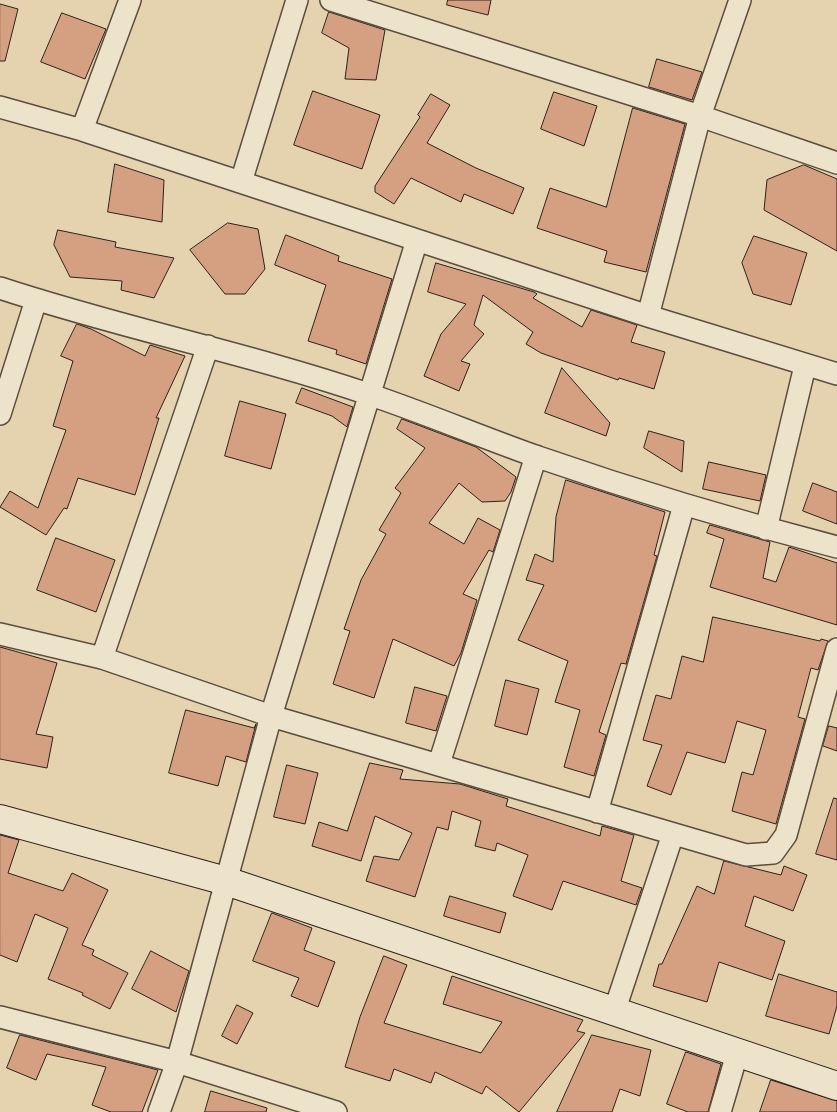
<!DOCTYPE html>
<html>
<head>
<meta charset="utf-8">
<style>
  body { margin:0 }
  canvas { display:block; background:#e4d3ae }
</style>
</head>
<body>
<canvas width="837" height="1112"></canvas>
<script>
const ctx = document.querySelector('canvas').getContext('2d');
ctx.lineJoin = 'round';
function paint(path, color) { ctx.fillStyle = color; ctx.fill(path, 'evenodd'); }
function strokePath(path, color, width, dash) { ctx.strokeStyle = color; ctx.lineWidth = width; ctx.lineCap = dash ? 'butt' : 'round'; ctx.setLineDash(dash || []); ctx.stroke(path); }
const building = new Path2D(`
  M 448,0 L 491,0 L 488,15 L 447,5 Z
  M 0,4 L 18,9 L 5,61 L 0,61 Z
  M 329,12 L 385,30 L 376,80 L 345,79 L 349,48 L 322,33 Z
  M 62,13 L 106,29 L 85,79 L 41,62 Z
  M 657,59 L 702,72 L 692,100 L 649,87 Z
  M 313,91 L 380,115 L 362,169 L 294,145 Z
  M 554,92 L 597,106 L 584,146 L 541,129 Z
  M 431,94 L 450,105 L 427,143 L 476,168 L 524,188 L 513,214 L 464,194 L 461,202 L 411,178 L 394,204 L 375,192 L 375,186 L 420,117 L 418,115 Z
  M 633,108 L 685,124 L 646,272 L 604,262 L 607,251 L 537,228 L 550,188 L 606,207 Z
  M 115,164 L 164,180 L 162,222 L 108,212 Z
  M 804,165 L 837,179 L 837,251 L 764,210 L 767,180 Z
  M 228,223 L 258,229 L 265,269 L 245,294 L 225,294 L 190,250 Z
  M 58,230 L 116,242 L 115,247 L 174,258 L 154,298 L 121,290 L 122,281 L 70,277 L 54,245 Z
  M 286,235 L 339,256 L 338,261 L 392,279 L 366,364 L 336,354 L 337,350 L 308,341 L 326,285 L 275,265 Z
  M 754,236 L 807,253 L 791,305 L 753,294 L 742,263 Z
  M 436,263 L 534,292 L 537,294 L 533,298 L 582,327 L 591,310 L 637,325 L 631,342 L 665,352 L 654,389 L 619,378 L 618,380 L 541,353 L 526,344 L 533,332 L 483,295 L 474,325 L 484,334 L 461,361 L 470,364 L 459,391 L 424,376 L 441,334 L 466,304 L 428,292 Z
  M 77,324 L 91,329 L 145,356 L 150,345 L 185,356 L 156,418 L 159,418 L 135,495 L 78,478 L 67,509 L 64,508 L 46,535 L 0,507 L 10,491 L 38,508 L 66,430 L 53,426 L 73,361 L 61,356 Z
  M 562,368 L 610,423 L 606,436 L 545,413 Z
  M 302,388 L 353,407 L 347,427 L 332,416 L 296,403 Z
  M 240,401 L 286,414 L 271,469 L 225,456 Z
  M 402,419 L 476,447 L 516,477 L 511,492 L 505,501 L 482,502 L 459,483 L 429,523 L 464,544 L 478,518 L 500,530 L 493,552 L 489,550 L 463,594 L 477,600 L 461,653 L 454,666 L 393,639 L 374,698 L 333,684 L 350,631 L 344,629 L 361,580 L 386,534 L 379,530 L 401,493 L 395,488 L 425,448 L 397,429 Z
  M 649,431 L 684,441 L 682,472 L 644,448 Z
  M 709,462 L 766,475 L 760,501 L 703,489 Z
  M 566,480 L 665,512 L 654,555 L 657,556 L 626,664 L 621,663 L 599,732 L 606,735 L 594,776 L 564,767 L 580,710 L 555,702 L 568,661 L 518,640 L 544,585 L 526,580 L 535,554 L 553,562 L 556,517 Z
  M 813,483 L 837,492 L 837,524 L 803,511 Z
  M 710,525 L 770,542 L 763,578 L 776,582 L 789,547 L 837,563 L 837,625 L 710,587 L 724,539 L 707,533 Z
  M 56,538 L 115,560 L 96,612 L 37,590 Z
  M 713,617 L 820,641 L 821,639 L 828,641 L 818,670 L 811,668 L 798,717 L 805,719 L 776,824 L 732,811 L 742,772 L 753,775 L 766,730 L 737,721 L 725,763 L 687,752 L 671,795 L 647,786 L 662,745 L 643,740 L 656,695 L 671,699 L 682,656 L 703,662 Z
  M 0,647 L 57,663 L 36,734 L 53,737 L 47,768 L 0,759 Z
  M 506,680 L 539,689 L 527,735 L 495,726 Z
  M 415,687 L 447,696 L 436,731 L 406,723 Z
  M 186,710 L 254,728 L 256,724 L 246,762 L 226,756 L 218,786 L 169,773 Z
  M 829,726 L 837,728 L 837,751 L 823,746 Z
  M 370,763 L 403,770 L 400,779 L 460,784 L 508,799 L 506,806 L 600,836 L 602,826 L 634,835 L 621,881 L 642,888 L 636,905 L 563,881 L 552,910 L 513,896 L 528,855 L 497,843 L 495,851 L 475,846 L 481,821 L 452,811 L 448,830 L 437,827 L 415,897 L 366,881 L 374,856 L 399,860 L 412,833 L 375,816 L 361,861 L 312,846 L 319,822 L 347,831 Z
  M 287,765 L 318,773 L 305,824 L 274,817 Z
  M 834,798 L 837,799 L 837,860 L 816,854 Z
  M 0,835 L 19,840 L 8,873 L 63,891 L 72,873 L 108,890 L 82,945 L 94,950 L 92,955 L 128,973 L 110,1009 L 82,995 L 83,993 L 48,979 L 68,928 L 35,914 L 17,962 L 0,955 Z
  M 724,861 L 781,875 L 784,866 L 807,875 L 793,911 L 754,896 L 745,926 L 785,941 L 772,980 L 719,962 L 707,1002 L 653,986 L 659,964 L 662,964 L 697,886 L 714,894 Z
  M 450,896 L 506,913 L 500,933 L 444,916 Z
  M 272,913 L 312,928 L 304,950 L 335,962 L 318,1007 L 291,996 L 299,978 L 253,961 Z
  M 151,951 L 189,971 L 176,1012 L 132,989 Z
  M 384,956 L 407,965 L 384,1023 L 481,1053 L 502,1022 L 443,1004 L 452,976 L 583,1020 L 577,1031 L 585,1033 L 519,1112 L 486,1086 L 482,1094 L 435,1072 L 431,1083 L 394,1069 L 390,1081 L 345,1067 L 360,1017 Z
  M 779,974 L 837,992 L 837,1006 L 829,1034 L 766,1016 Z
  M 237,1005 L 253,1013 L 237,1044 L 222,1036 Z
  M 20,1035 L 158,1070 L 142,1112 L 111,1112 L 92,1105 L 106,1067 L 47,1054 L 36,1080 L 7,1068 Z
  M 592,1035 L 651,1050 L 640,1096 L 620,1089 L 612,1112 L 557,1112 Z
  M 686,1052 L 721,1064 L 708,1112 L 688,1112 L 667,1104 Z
  M 771,1080 L 837,1101 L 837,1112 L 760,1112 Z
  M 211,1091 L 267,1108 L 266,1112 L 205,1112 Z`);
paint(building, '#d59f82');
strokePath(building, '#2d221a', 1);
const street = new Path2D(`
  M 331,0 L 700,116 L 837,163
  M 0,107 L 82,130 L 648,316 L 837,374
  M 82,130 L 130,0
  M 241,182 L 297,0
  M 0,288 C 121,328 247,353 368,394 C 425,413 481,437 538,457 C 636,491 736,521 837,547
  M 648,316 L 700,116 L 740,0
  M 0,414 L 36,300
  M 766,529 L 805,366
  M 0,634 L 102,658 L 271,716 L 746,855 L 773,853 L 786,835 L 837,649
  M 102,658 L 208,346
  M 439,764 L 536,456
  M 597,812 L 684,505
  M 614,1012 L 673,834
  M 0,1017 L 177,1062 L 336,1112
  M 159,1112 L 177,1062 L 271,716 L 417,240
  M 720,1112 L 737,1054`);
const secondary = new Path2D(`
  M 0,819 L 226,881 L 837,1086`);
strokePath(street, '#5b4e3f', 24);
strokePath(secondary, '#2d221a', 30);
strokePath(street, '#ede2ca', 21);
strokePath(secondary, '#ede2ca', 28);
</script>
</body>
</html>
